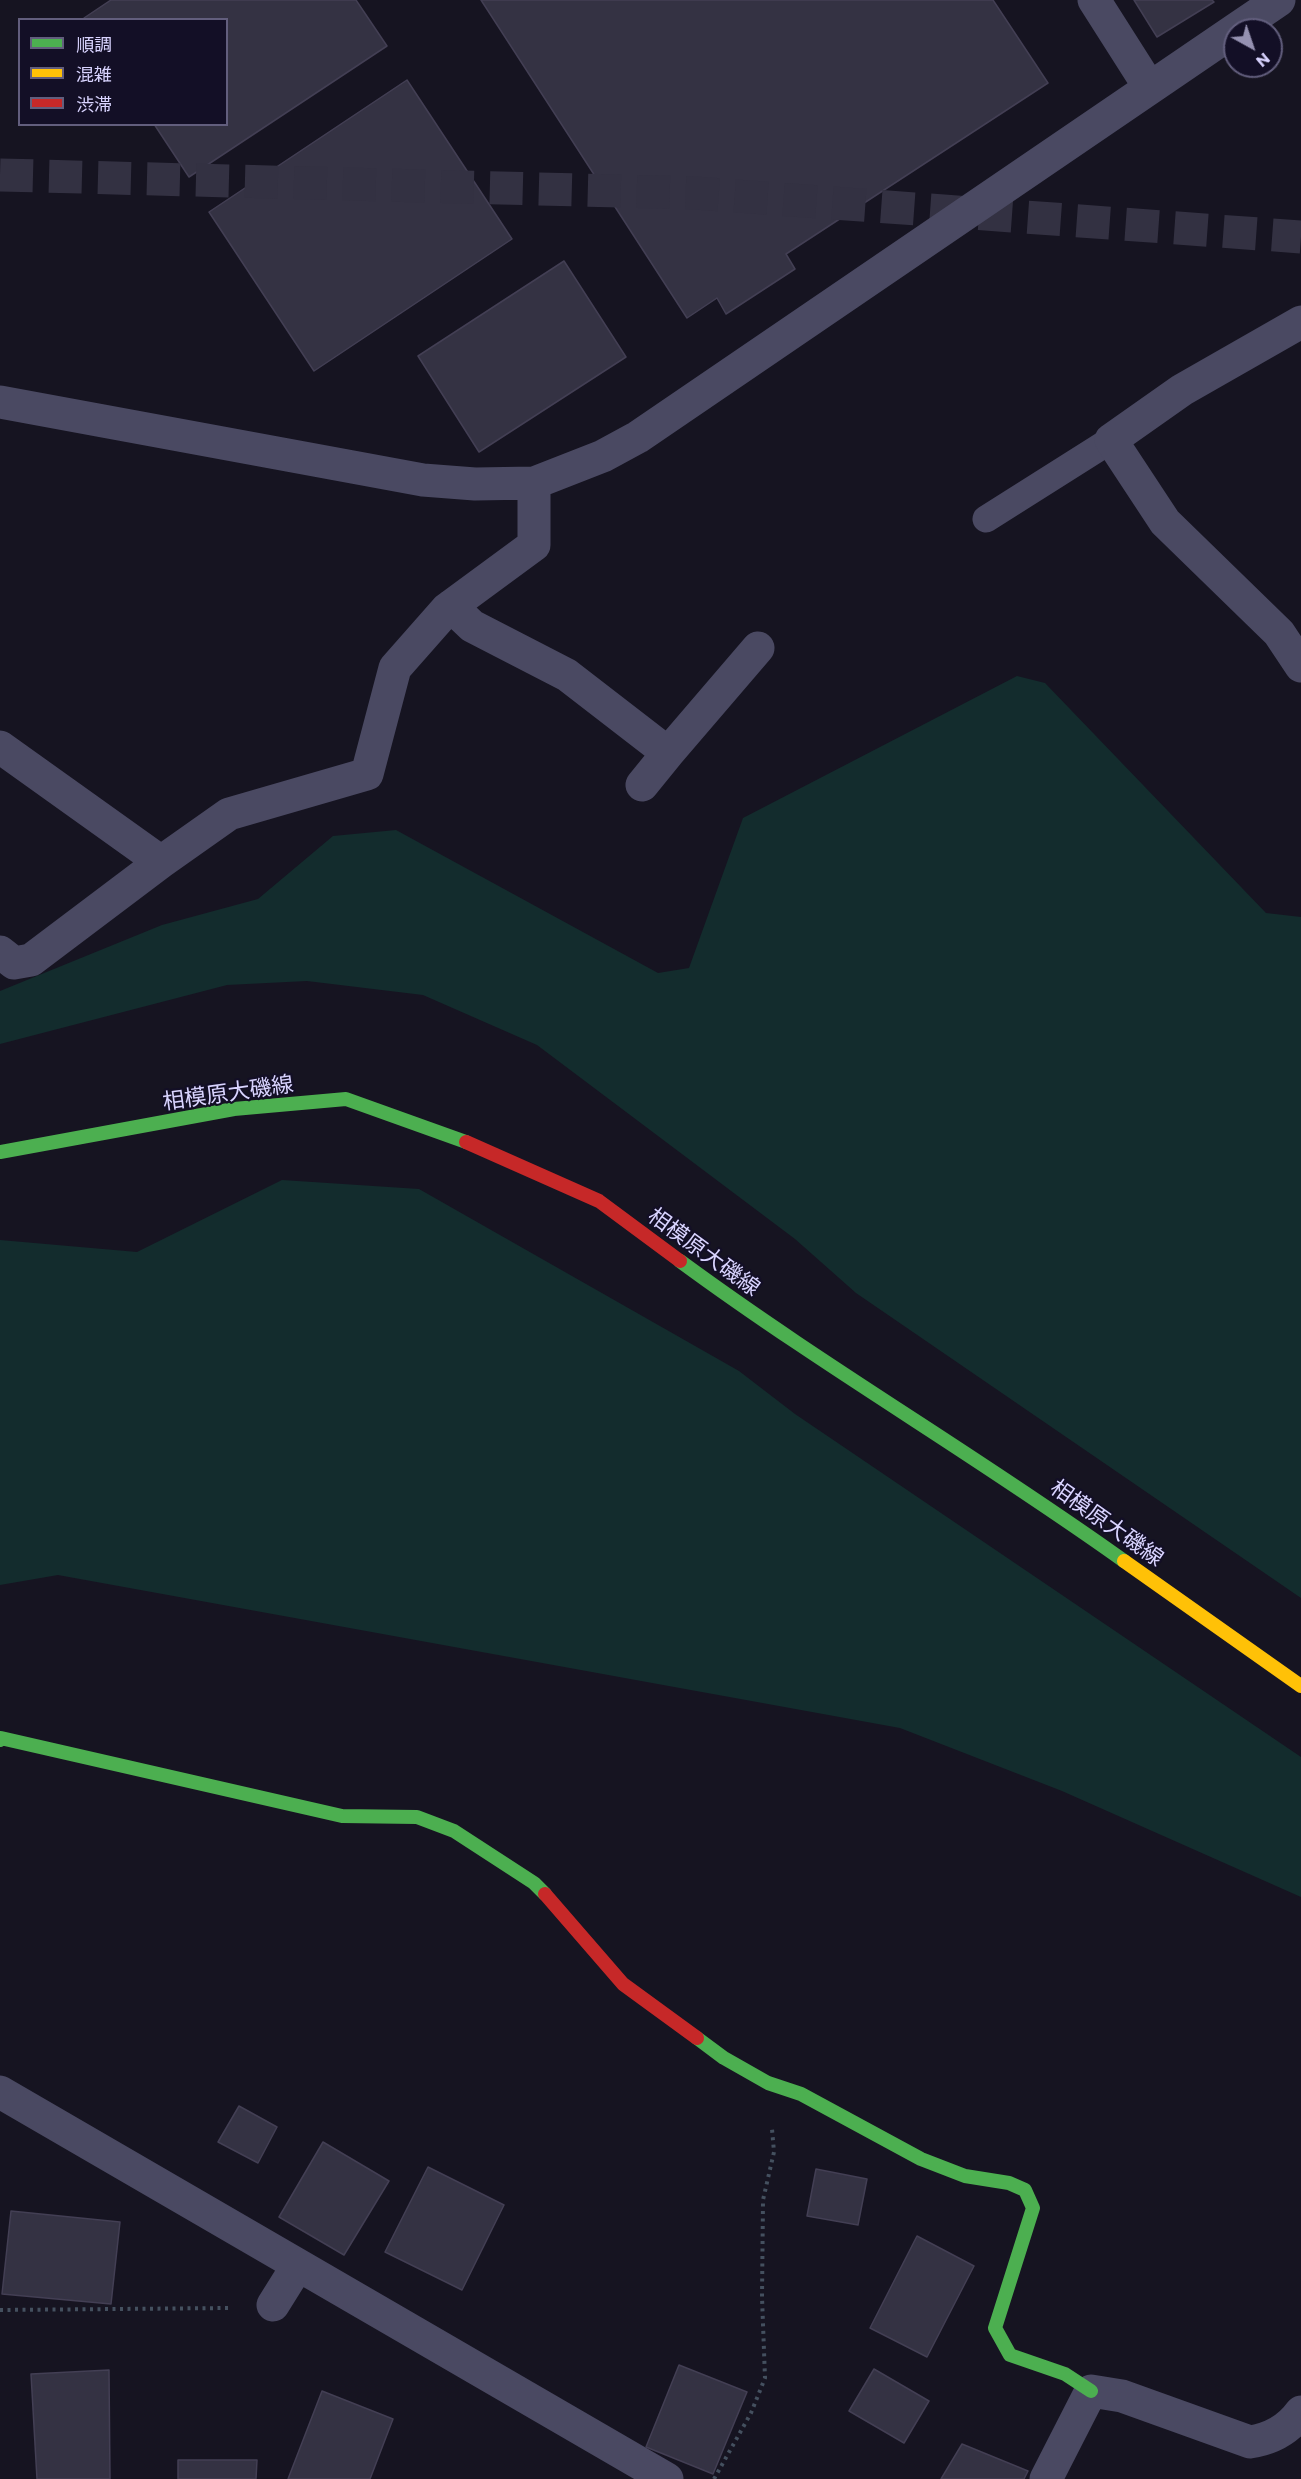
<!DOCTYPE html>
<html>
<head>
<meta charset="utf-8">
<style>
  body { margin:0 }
  #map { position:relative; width:1301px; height:2479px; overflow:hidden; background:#161421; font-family:Commissioner,"Noto Sans JP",sans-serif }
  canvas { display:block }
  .legend { position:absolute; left:18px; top:18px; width:210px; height:108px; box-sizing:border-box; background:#130f26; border:2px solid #625e7d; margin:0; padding:8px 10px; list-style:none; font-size:18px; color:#d9d4ff }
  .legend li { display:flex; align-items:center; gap:12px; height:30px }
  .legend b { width:30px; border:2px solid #625e7d }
  .north { position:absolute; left:1223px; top:18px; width:60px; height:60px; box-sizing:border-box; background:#130f26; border:2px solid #625e7d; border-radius:50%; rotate:140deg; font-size:16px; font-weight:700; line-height:24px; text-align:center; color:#d9d4ff }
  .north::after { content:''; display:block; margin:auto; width:21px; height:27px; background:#9591b1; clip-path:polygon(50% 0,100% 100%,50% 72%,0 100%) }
</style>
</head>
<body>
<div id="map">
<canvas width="1301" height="2479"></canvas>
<ul class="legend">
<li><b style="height:8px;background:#4caf50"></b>順調</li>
<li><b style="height:8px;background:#ffc107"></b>混雑</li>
<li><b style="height:8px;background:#c62828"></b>渋滞</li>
</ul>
<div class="north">N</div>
</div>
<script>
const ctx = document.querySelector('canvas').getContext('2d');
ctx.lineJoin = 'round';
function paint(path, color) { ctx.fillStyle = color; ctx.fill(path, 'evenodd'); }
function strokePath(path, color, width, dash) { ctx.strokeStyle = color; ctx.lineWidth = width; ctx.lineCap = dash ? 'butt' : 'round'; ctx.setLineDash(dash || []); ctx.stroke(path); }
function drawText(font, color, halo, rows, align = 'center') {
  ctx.font = font + ' Commissioner,"Noto Sans JP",sans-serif'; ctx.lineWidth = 4.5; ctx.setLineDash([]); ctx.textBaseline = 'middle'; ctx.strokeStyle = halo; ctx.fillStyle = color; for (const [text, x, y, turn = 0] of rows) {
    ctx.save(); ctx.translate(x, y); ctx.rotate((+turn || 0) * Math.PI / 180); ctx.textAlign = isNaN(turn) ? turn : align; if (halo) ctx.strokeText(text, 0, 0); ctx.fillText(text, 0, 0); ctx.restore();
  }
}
paint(new Path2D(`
  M 1017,676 L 1045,683 L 1266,913 L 1301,917 L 1301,1598 L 856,1293 L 795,1239 L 537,1045 L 423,995 L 307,981 L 227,985 L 0,1044 L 0,991 L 162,925 L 258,899 L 333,836 L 396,830 L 658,973 L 689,968 L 743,818 Z
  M 282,1180 L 419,1189 L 739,1371 L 795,1414 L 1301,1757 L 1301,1897 L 1062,1791 L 900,1728 L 58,1575 L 0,1585 L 0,1240 L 137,1252 Z`), '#132c2d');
const building = new Path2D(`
  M 111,0 L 356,0 L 387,46 L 189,177 L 154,124 L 226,124 L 226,20 L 85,20 L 84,18 Z
  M 481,0 L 993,0 L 1048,83 L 786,254 L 795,269 L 726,314 L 717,298 L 687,318 Z
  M 1134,0 L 1212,0 L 1214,2 L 1157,37 Z
  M 407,80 L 512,239 L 314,371 L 209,212 Z
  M 564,261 L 626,357 L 479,452 L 418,356 Z
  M 239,2106 L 277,2127 L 258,2163 L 218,2142 Z
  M 323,2142 L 389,2181 L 344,2255 L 279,2217 Z
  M 428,2167 L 504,2205 L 462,2290 L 385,2252 Z
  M 816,2169 L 867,2179 L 858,2225 L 807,2216 Z
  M 11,2211 L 120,2222 L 111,2304 L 2,2294 Z
  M 917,2236 L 974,2266 L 927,2357 L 870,2328 Z
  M 679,2365 L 747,2392 L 713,2474 L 646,2447 Z
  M 874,2369 L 929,2401 L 904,2443 L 849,2411 Z
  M 109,2370 L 110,2479 L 37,2479 L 31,2374 Z
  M 322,2391 L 393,2419 L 370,2479 L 288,2479 Z
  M 962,2444 L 1028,2471 L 1024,2479 L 941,2479 Z
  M 178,2460 L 257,2460 L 256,2479 L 178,2479 Z`);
paint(building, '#343243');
strokePath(building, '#433f54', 1.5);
strokePath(new Path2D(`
  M 0,175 L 695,193 L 1301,237`), '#333142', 33, [33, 16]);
strokePath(new Path2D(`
  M 0,2310 L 230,2308
  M 714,2479 L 751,2413 L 765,2378 L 762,2297 L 763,2200 L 774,2152 L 772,2129`), '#44505f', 4, [3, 4.5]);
strokePath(new Path2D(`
  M 986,519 L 1111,440`), '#4a4962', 27);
strokePath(new Path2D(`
  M 1094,0 L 1150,88
  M 1235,30 L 1279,0
  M 1301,322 L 1182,390 L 1111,440 L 1165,522 L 1279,633 L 1301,666
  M 0,402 L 423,480 L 475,484 L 534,483 L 603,456 L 638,437 L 1235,30
  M 451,606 L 472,626 L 567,675 L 668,753 L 758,648
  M 0,747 L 161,862 L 31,960 L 14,963 L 0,952
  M 642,785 L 668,753
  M 161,862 L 229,814 L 367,774 L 395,668 L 447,609 L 534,545 L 534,483
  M 0,2092 L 667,2479
  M 273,2305 L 298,2265
  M 1046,2479 L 1091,2391 L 1122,2396 L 1250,2442 C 1271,2439 1288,2430 1301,2412`), '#4a4962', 33);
strokePath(new Path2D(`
  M 0,1152 L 234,1109 L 346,1099 L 466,1142
  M 680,1261 C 824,1367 979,1457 1124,1561
  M 0,1740 L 1,1738 L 342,1816 L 417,1817 L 454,1831 L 534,1883 L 545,1894
  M 697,2038 L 724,2058 L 768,2083 L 801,2094 L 921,2159 L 965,2176 L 1009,2183 L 1025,2190 L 1033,2208 L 995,2328 L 1010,2355 L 1065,2374 L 1091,2391`), '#4caf50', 14);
strokePath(new Path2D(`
  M 1124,1561 L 1301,1686`), '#ffc107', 14);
strokePath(new Path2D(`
  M 466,1142 L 599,1201 L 680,1261
  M 545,1894 L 623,1984 L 697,2038`), '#c62828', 14);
drawText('22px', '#d9d4ff', '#130f26', [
  ["相模原大磯線",228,1093,-8],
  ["相模原大磯線",704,1252,36],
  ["相模原大磯線",1107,1523,35]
]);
</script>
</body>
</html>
